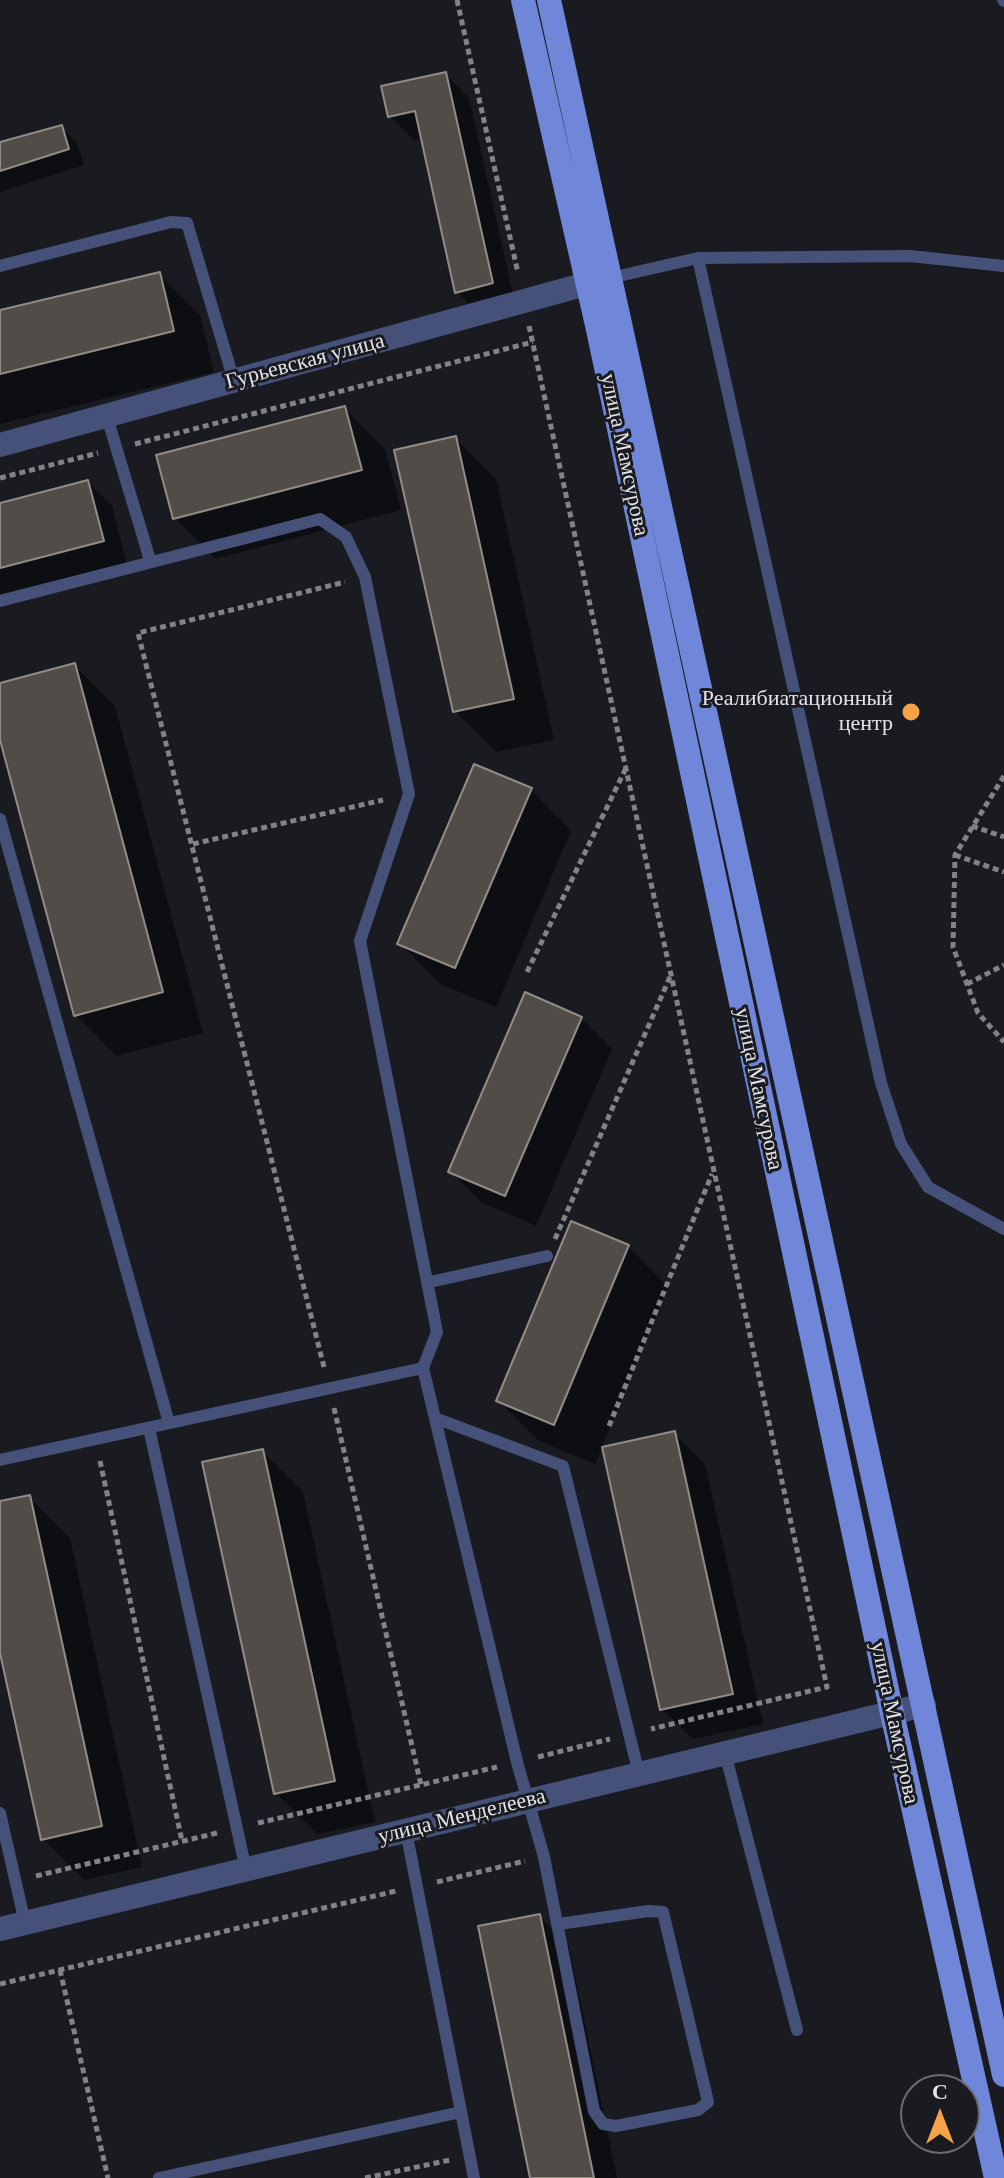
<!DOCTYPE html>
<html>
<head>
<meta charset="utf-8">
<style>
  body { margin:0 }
  #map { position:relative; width:1004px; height:2178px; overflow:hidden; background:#191b21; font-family:"Times New Roman",serif }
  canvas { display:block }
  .north { position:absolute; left:900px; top:2074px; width:80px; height:80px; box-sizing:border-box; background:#191b21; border:2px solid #6a6b71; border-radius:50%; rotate:0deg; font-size:22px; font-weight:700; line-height:32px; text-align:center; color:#e3e4e8 }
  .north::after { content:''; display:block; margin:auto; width:28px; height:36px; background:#f6a247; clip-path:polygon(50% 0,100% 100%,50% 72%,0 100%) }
</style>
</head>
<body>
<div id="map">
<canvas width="1004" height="2178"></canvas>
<div class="north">С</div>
</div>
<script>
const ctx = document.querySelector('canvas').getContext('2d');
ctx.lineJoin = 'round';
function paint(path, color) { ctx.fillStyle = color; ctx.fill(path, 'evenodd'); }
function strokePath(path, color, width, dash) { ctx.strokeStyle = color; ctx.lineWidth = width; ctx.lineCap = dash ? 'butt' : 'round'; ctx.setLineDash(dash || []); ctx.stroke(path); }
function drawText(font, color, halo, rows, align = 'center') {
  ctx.font = font + ' "Times New Roman",serif'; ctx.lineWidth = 6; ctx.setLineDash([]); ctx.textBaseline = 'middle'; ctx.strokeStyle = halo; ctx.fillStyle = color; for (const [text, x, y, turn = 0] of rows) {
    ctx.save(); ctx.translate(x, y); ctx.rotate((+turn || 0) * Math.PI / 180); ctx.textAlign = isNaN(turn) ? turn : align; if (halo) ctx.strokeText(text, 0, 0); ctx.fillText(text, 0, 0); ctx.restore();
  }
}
paint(new Path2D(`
  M 445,74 L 469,98 L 516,307 L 481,316 L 457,292 L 423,138 L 414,140 L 390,116 Z
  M 61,127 L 77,143 L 84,165 L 0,192 L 0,144 Z
  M 159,274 L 200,315 L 214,372 L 0,424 L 0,312 Z
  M 344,408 L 385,449 L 401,510 L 215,559 L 175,518 Z
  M 455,438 L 496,479 L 554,740 L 496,752 L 455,711 Z
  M 88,482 L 112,506 L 127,565 L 0,598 L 0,505 Z
  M 74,665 L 115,706 L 203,1033 L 116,1056 L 76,1015 L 0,732 L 0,685 Z
  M 531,790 L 571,831 L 496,1007 L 440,984 L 400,943 Z
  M 581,1018 L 612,1049 L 536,1226 L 481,1202 L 450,1171 Z
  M 628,1246 L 668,1287 L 595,1464 L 539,1441 L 499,1401 Z
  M 674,1433 L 705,1464 L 763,1724 L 693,1739 L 662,1709 Z
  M 262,1451 L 303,1492 L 375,1822 L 317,1834 L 276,1793 Z
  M 29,1497 L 70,1538 L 142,1867 L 84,1880 L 43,1839 L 0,1642 L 0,1503 Z
  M 539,1916 L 569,1947 L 617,2178 L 532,2178 Z`), '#0007');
const building = new Path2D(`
  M 446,72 L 493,283 L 455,293 L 415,111 L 388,117 L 381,86 Z
  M 62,125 L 69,149 L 0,171 L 0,142 Z
  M 160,272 L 174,331 L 0,374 L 0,310 Z
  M 345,406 L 362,470 L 173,519 L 156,455 Z
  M 456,436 L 514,699 L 453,712 L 394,450 Z
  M 88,480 L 104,541 L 0,568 L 0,503 Z
  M 75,663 L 163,992 L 74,1016 L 0,740 L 0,683 Z
  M 474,764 L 532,788 L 455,968 L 397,944 Z
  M 525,992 L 582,1017 L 505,1196 L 448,1172 Z
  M 571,1221 L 629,1245 L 554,1425 L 496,1401 Z
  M 675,1431 L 733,1694 L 660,1710 L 602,1447 Z
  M 263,1449 L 335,1781 L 274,1794 L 202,1462 Z
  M 30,1495 L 102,1826 L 41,1840 L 0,1653 L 0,1501 Z
  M 540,1914 L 594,2178 L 530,2178 L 478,1926 Z`);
paint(building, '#514c47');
strokePath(building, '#928c86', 2);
strokePath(new Path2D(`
  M 457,0 L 518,273
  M 529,326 L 827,1687 L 651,1729
  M 135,444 L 533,342
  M 0,478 L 98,453
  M 1004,776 L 955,855 L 953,947 L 978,1013 L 1004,1042
  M 972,826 L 1004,837
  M 193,844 L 383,800
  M 955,855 L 1004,872
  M 527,972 L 626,768
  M 967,984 L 1004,965
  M 555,1239 L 670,977
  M 324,1367 L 138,633 L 345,582
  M 334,1408 L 421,1785
  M 609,1426 L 712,1174
  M 100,1461 L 182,1841
  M 538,1757 L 610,1739
  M 258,1823 L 497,1767
  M 36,1876 L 217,1833
  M 437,1882 L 525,1861
  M 60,1970 L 108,2178
  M 0,1984 L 396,1891
  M 365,2178 L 450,2160`), '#828388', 5, [6, 4]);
strokePath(new Path2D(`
  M 1003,0 L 1004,1
  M 698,258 L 881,1083 L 901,1144 L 928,1187 L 1004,1229
  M 0,266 L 171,222 L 187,223 L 234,381
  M 610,278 L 698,258 L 910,256 L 1004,266
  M 107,417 L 150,560
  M 0,601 L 320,519 L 346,537 L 365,577 L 409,794 L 360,941 L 437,1332 L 423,1368
  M 0,819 L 169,1423
  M 430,1282 L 547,1256
  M 435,1418 L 563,1466 L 639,1774
  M 149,1428 L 246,1870
  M 0,1460 L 423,1368 L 517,1762 L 544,1857 L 594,2111 L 603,2124 L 616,2126 L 698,2110 L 708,2102 L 663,1912 L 648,1911 L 559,1924
  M 725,1753 L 797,2030
  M 0,1813 L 25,1923
  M 406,1831 L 474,2178
  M 159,2178 L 461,2112`), '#455179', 12);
strokePath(new Path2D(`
  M 0,445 L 608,278
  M 0,1929 L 924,1705`), '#455179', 24);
strokePath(new Path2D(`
  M 523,0 L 597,325 L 892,1713 L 996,2178
  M 549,0 L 1004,2075`), '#6f86d9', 24);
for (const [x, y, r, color] of [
  [911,712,10,"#f6a247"]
]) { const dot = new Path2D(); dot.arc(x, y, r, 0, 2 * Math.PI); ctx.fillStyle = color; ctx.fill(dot); strokePath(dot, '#191b21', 3); }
drawText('22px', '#e3e4e8', '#191b21', [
  ["Гурьевская улица",305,362,-15],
  ["улица Мамсурова",624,455,78],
  ["улица Мамсурова",758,1089,78],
  ["улица Мамсурова",894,1723,78],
  ["улица Менделеева",462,1817,-14]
]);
drawText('22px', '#e3e4e8', '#191b21', [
  ["Реалибиатационный",893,699],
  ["центр",893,724]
], 'right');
</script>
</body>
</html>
